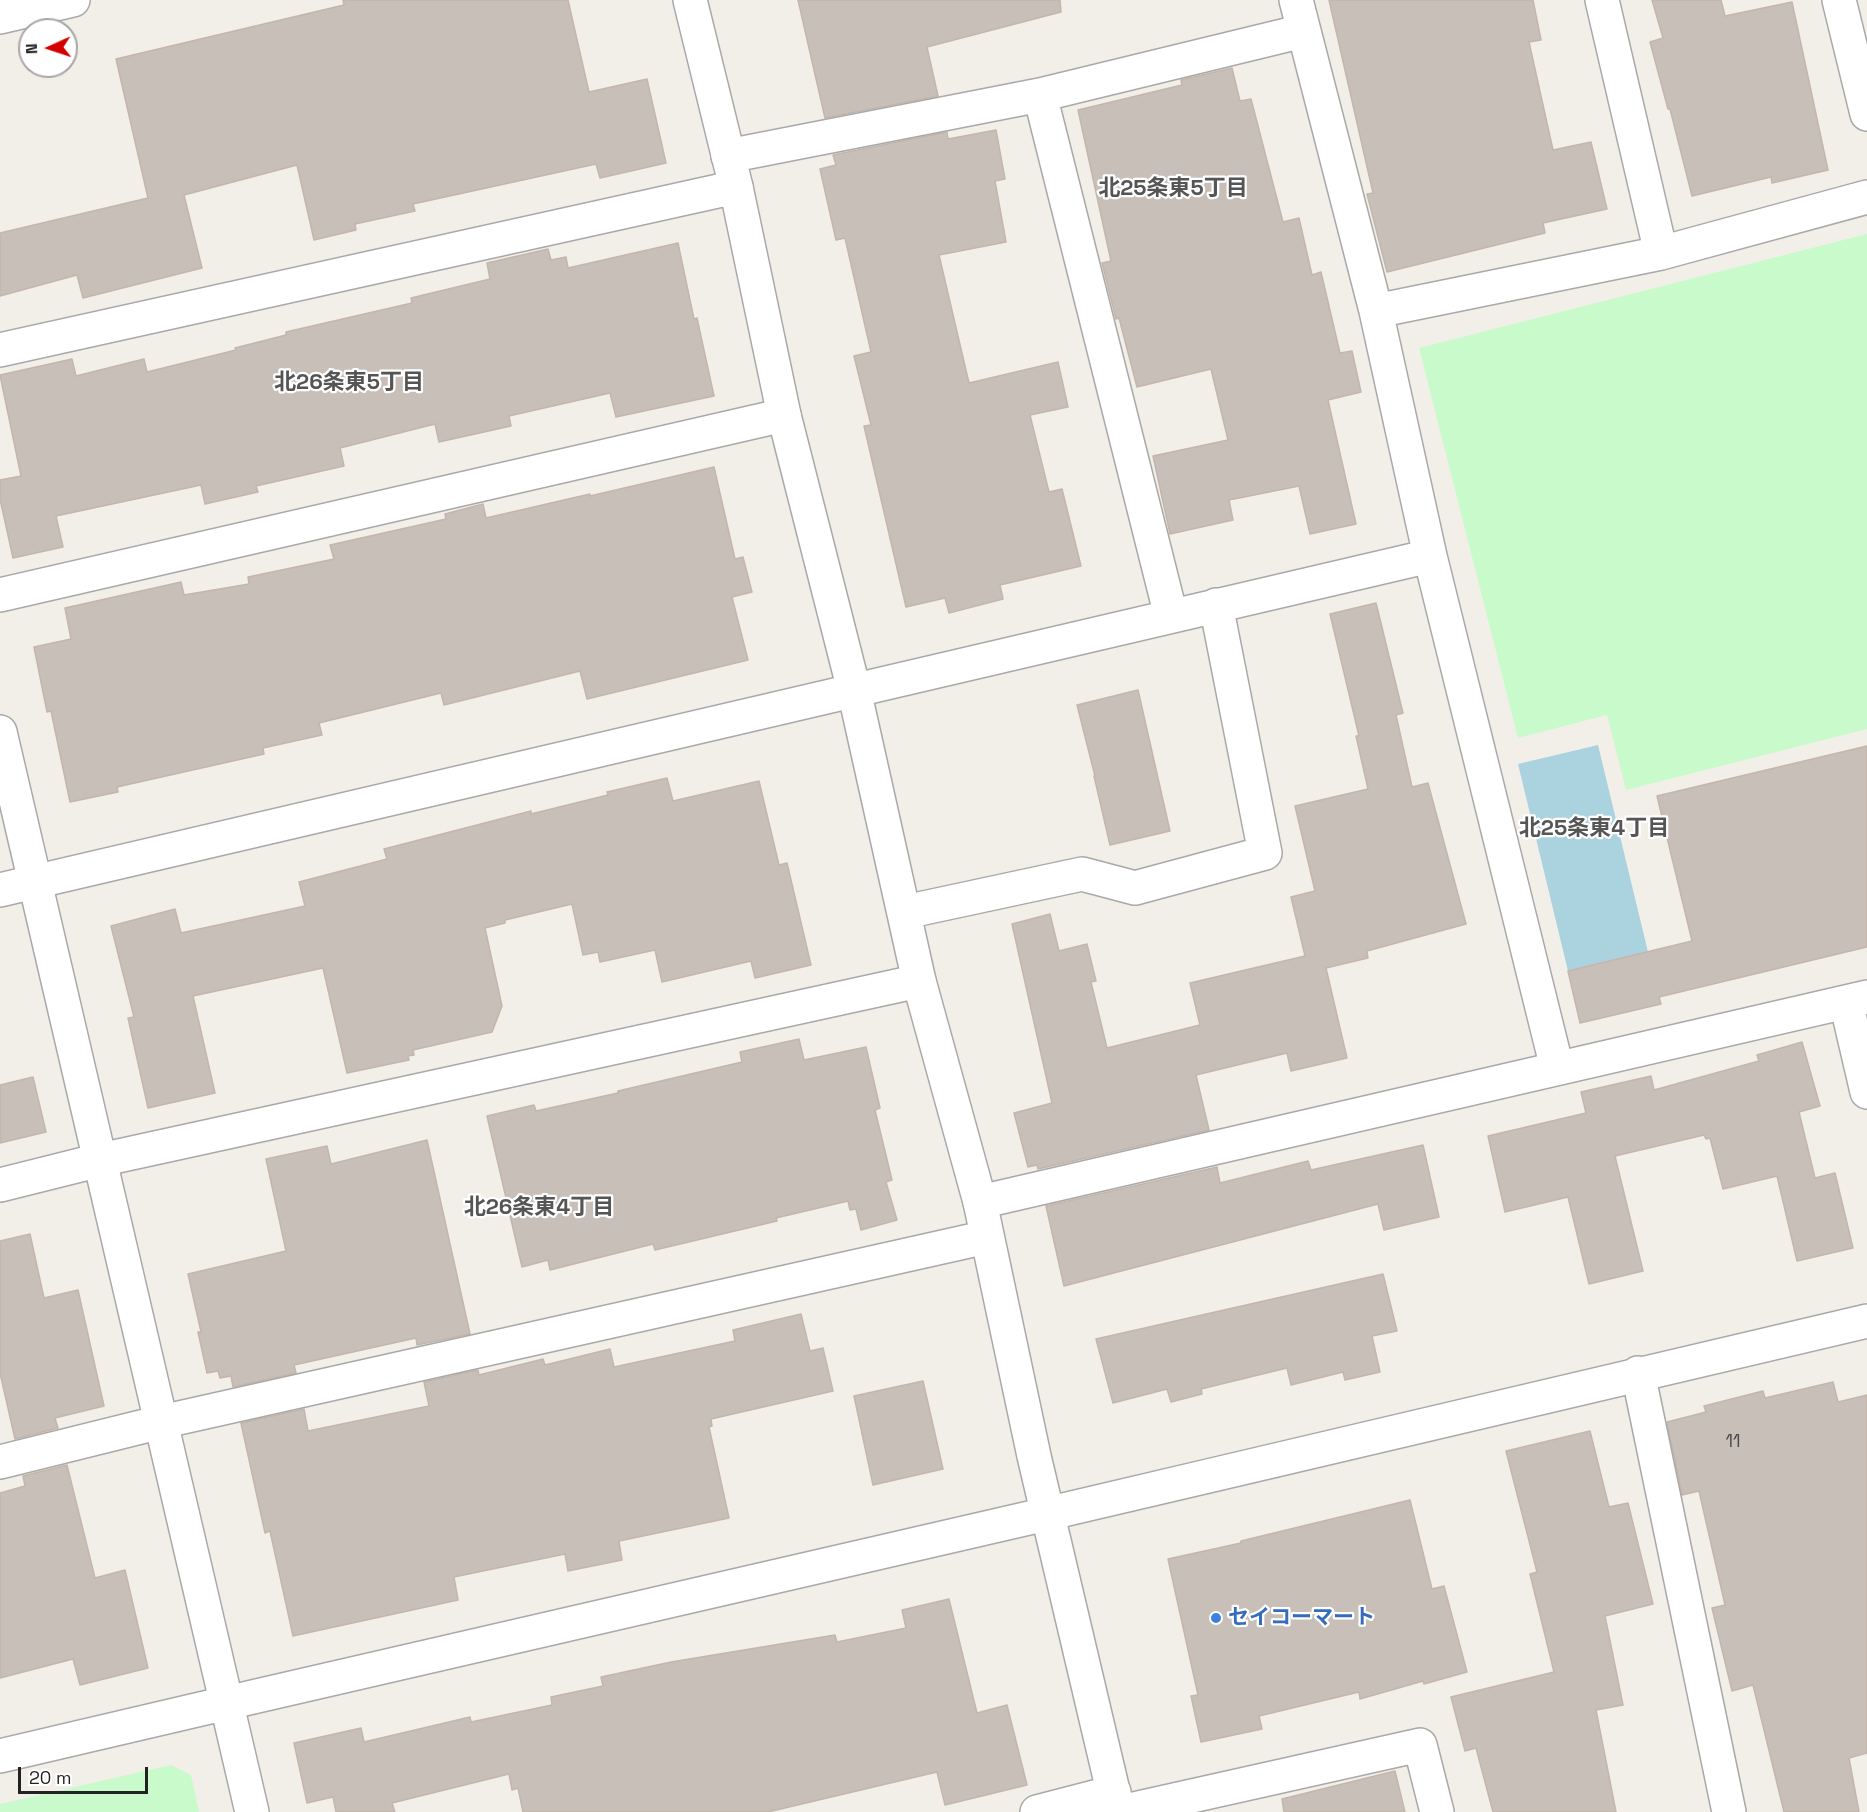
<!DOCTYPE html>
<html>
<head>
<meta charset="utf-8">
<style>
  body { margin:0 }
  #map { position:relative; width:1867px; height:1812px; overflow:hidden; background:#f2efe9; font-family:"Space Grotesk",sans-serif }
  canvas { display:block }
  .north { position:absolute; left:18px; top:18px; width:60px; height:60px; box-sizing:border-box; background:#fff; border:2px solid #a7a7a7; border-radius:50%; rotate:267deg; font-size:16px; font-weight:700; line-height:24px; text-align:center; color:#222 }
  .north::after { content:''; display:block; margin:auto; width:21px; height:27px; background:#d40000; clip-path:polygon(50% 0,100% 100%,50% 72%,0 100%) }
  .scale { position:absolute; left:18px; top:1767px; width:130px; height:27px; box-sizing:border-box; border:3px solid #222; border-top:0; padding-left:8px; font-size:18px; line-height:21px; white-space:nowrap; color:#222; -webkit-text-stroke:4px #fff; paint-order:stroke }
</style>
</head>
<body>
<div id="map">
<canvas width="1867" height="1812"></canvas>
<div class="north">N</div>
<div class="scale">20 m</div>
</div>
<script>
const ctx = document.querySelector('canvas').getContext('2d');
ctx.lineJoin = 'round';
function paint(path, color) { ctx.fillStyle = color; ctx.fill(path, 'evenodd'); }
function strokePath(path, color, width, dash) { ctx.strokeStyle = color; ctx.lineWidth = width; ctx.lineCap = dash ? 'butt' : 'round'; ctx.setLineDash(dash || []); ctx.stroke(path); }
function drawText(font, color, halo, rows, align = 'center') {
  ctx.font = font + ' "Space Grotesk","Noto Sans JP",sans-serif'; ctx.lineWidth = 4.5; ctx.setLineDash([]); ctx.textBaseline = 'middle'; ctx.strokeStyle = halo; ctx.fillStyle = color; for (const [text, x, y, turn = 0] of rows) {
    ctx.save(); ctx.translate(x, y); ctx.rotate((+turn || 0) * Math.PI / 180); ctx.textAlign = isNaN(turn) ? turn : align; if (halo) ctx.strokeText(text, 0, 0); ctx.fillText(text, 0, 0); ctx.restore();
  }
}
paint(new Path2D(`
  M 1867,234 L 1867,729 L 1626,790 L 1607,715 L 1518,738 L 1419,348 Z
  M 171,1765 L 191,1775 L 199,1812 L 0,1812 L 0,1804 Z`), '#c8facc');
paint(new Path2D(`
  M 1598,745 L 1648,952 L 1568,971 L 1518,764 Z`), '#aad3df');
const building = new Path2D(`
  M 343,0 L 568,0 L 589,92 L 647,79 L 666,163 L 600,178 L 596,164 L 413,204 L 415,211 L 355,224 L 356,230 L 314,240 L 297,165 L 184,195 L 202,268 L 83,298 L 77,275 L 0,296 L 0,233 L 148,198 L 116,59 L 344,5 Z
  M 798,0 L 1060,0 L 1061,12 L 927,47 L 938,96 L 825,118 Z
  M 1329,0 L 1533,0 L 1541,40 L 1529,42 L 1553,150 L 1591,142 L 1607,209 L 1543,223 L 1545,233 L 1387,272 L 1367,194 L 1373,193 Z
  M 1652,0 L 1721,0 L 1725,16 L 1792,2 L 1828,170 L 1772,183 L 1771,177 L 1692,196 L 1670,109 L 1668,109 L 1650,42 L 1663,38 Z
  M 1232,68 L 1240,101 L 1251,99 L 1283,222 L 1299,218 L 1312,275 L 1321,272 L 1340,353 L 1352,351 L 1361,392 L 1328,400 L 1356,524 L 1310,534 L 1299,486 L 1229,500 L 1233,520 L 1170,534 L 1153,456 L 1228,440 L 1211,369 L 1137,387 L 1119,318 L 1116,319 L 1102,263 L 1111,261 L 1078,110 L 1182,85 L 1181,80 Z
  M 996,130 L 1005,179 L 995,181 L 1006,242 L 939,255 L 969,383 L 1058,362 L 1068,407 L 1030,415 L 1049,492 L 1062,489 L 1081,566 L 1000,585 L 1003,599 L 949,613 L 945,598 L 906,607 L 864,426 L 871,425 L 854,356 L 871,352 L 845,238 L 836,240 L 820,169 L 836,165 L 833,155 L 947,132 L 948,139 Z
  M 678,243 L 694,319 L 697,318 L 714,396 L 616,417 L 610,393 L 509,416 L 511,426 L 439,442 L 435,424 L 340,448 L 344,466 L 256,486 L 258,492 L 205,504 L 201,485 L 56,516 L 63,547 L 13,558 L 0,499 L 0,480 L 21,476 L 0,375 L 72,359 L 76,376 L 144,359 L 147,372 L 236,350 L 235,348 L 286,335 L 286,332 L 412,303 L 411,298 L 490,279 L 487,263 L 548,249 L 551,260 L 566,257 L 568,268 Z
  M 714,467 L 735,559 L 743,557 L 752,592 L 732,597 L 748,660 L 587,699 L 580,671 L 444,705 L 441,693 L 319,723 L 322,735 L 263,748 L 264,754 L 117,787 L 118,792 L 70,802 L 51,711 L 47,712 L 34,647 L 71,639 L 65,608 L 181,582 L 184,595 L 249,584 L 248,577 L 334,559 L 330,545 L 446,519 L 445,514 L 483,504 L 486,518 L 590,494 L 590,496 Z
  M 1376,603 L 1403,713 L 1396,715 L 1412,787 L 1428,783 L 1466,924 L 1367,951 L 1368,958 L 1326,968 L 1347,1058 L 1291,1071 L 1287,1053 L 1196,1075 L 1209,1130 L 1038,1169 L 1037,1165 L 1028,1167 L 1014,1113 L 1052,1103 L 1012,924 L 1050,914 L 1059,951 L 1087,944 L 1096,981 L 1091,982 L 1107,1048 L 1200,1025 L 1190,983 L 1305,956 L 1291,897 L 1315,891 L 1295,806 L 1368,789 L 1356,736 L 1359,736 L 1330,614 Z
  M 1138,690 L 1170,831 L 1110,845 L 1094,776 L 1095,776 L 1077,705 Z
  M 1867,746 L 1867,947 L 1659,997 L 1661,1004 L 1580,1023 L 1568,971 L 1692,941 L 1657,796 Z
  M 667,778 L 673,801 L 759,781 L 779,865 L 787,863 L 811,965 L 755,978 L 751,961 L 662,982 L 655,950 L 600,962 L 598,952 L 583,955 L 572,904 L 505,920 L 505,923 L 485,928 L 502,1006 L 492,1032 L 413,1050 L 414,1055 L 408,1056 L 409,1060 L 347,1073 L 323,968 L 193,996 L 215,1093 L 148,1108 L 128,1018 L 134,1017 L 111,926 L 175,909 L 181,933 L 305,906 L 299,882 L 387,859 L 384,849 L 531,811 L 531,814 L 608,795 L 607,792 Z
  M 799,1039 L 804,1060 L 866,1047 L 880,1108 L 875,1110 L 892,1180 L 886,1182 L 897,1220 L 861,1230 L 856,1209 L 850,1210 L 848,1201 L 776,1218 L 777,1221 L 655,1250 L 653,1244 L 550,1270 L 548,1260 L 522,1267 L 487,1116 L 534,1105 L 536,1111 L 618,1093 L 618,1091 L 742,1062 L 740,1052 Z
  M 1802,1042 L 1820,1106 L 1799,1112 L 1815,1178 L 1835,1173 L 1853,1248 L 1797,1261 L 1777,1176 L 1723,1189 L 1710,1138 L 1706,1139 L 1704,1135 L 1615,1156 L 1643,1271 L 1589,1284 L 1568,1197 L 1505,1212 L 1488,1136 L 1586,1113 L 1581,1092 L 1651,1076 L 1654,1090 L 1759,1061 L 1757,1055 Z
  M 33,1077 L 46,1132 L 0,1143 L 0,1085 Z
  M 427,1140 L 470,1334 L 417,1345 L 416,1338 L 294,1365 L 296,1373 L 233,1387 L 231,1376 L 220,1378 L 218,1371 L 207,1373 L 198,1332 L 201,1332 L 188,1274 L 286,1251 L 266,1159 L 327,1146 L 331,1164 Z
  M 1423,1145 L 1439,1217 L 1384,1230 L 1378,1204 L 1064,1286 L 1046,1206 L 1217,1167 L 1220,1183 L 1308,1161 L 1311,1170 Z
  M 30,1234 L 44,1298 L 78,1290 L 104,1406 L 55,1418 L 58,1428 L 15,1439 L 0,1373 L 0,1241 Z
  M 1383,1274 L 1397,1331 L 1372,1336 L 1380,1372 L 1345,1380 L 1343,1372 L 1291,1385 L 1287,1368 L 1201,1389 L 1202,1394 L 1171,1402 L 1167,1389 L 1113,1403 L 1096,1339 Z
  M 801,1314 L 810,1351 L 823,1348 L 833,1391 L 711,1419 L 712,1426 L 709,1427 L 729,1518 L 619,1541 L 622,1560 L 568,1571 L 565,1554 L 454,1577 L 458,1600 L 293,1636 L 270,1531 L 265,1533 L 241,1423 L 304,1409 L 308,1431 L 429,1406 L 424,1382 L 478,1370 L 479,1375 L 543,1359 L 545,1365 L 610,1349 L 614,1367 L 735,1341 L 733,1330 Z
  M 923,1381 L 943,1469 L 873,1485 L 854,1396 Z
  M 1833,1382 L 1838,1402 L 1867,1395 L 1867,1753 L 1849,1758 L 1859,1812 L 1784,1812 L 1753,1685 L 1732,1691 L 1712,1608 L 1725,1605 L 1699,1491 L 1682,1495 L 1667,1422 L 1706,1412 L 1704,1406 L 1763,1391 L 1765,1398 Z
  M 1590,1431 L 1609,1507 L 1628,1503 L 1653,1604 L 1605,1616 L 1623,1705 L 1596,1710 L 1616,1812 L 1493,1812 L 1476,1748 L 1465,1751 L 1451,1697 L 1554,1672 L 1530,1574 L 1537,1572 L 1506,1451 Z
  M 67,1465 L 95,1578 L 125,1570 L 148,1668 L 80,1685 L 73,1659 L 0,1678 L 0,1493 L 25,1486 L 23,1476 Z
  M 1410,1500 L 1432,1589 L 1444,1586 L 1467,1672 L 1424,1684 L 1423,1681 L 1360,1699 L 1359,1692 L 1259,1716 L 1262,1729 L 1201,1742 L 1191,1696 L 1198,1695 L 1168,1559 L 1241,1543 L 1241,1541 Z
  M 949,1599 L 977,1713 L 1007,1705 L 1027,1785 L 945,1805 L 937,1772 L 768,1812 L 523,1812 L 518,1788 L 512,1790 L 509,1774 L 392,1803 L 395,1812 L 336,1812 L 333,1797 L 307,1803 L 294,1743 L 361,1728 L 364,1742 L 470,1717 L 471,1722 L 552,1705 L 551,1697 L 603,1686 L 601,1677 L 671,1662 L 835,1635 L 837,1642 L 906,1628 L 902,1610 Z
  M 1395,1771 L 1405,1812 L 1284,1812 L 1282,1799 Z`);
paint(building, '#c7bfb8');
strokePath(building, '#c4b6ab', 1.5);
const minor = new Path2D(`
  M 1296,0 L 1376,311 L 1430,556 L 1557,1068
  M 1602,0 L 1661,253
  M 1839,0 L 1867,114
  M 0,17 L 73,0
  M 1040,95 L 1171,616
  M 728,156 L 1040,95 L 1303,31
  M 1376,311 L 1661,253 L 1867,197
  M 0,350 L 736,187
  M 0,595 L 784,415
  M 0,732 L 252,1812
  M 0,890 L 1430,556
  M 905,912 L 1082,874 L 1135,888 L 1265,853 L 1216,605
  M 1846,1002 L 1867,1092
  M 0,1185 L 100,1160 L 919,981
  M 980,1202 L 1867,997
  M 1638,1373 L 1729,1812
  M 0,1462 L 161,1422 L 987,1237
  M 1037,1812 L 1114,1792
  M 1120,1812 L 1420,1745 L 1437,1812`);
const tertiary = new Path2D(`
  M 690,0 L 736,187 L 784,415 L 854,690 L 919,981 L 980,1202 L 1034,1456 L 1118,1812
  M 0,1756 C 347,1674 695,1596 1042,1515 C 1317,1451 1591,1384 1867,1321`);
strokePath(minor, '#a9a9a9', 36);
strokePath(tertiary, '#a9a9a9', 36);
strokePath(minor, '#fff', 33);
strokePath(tertiary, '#fff', 33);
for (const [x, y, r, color] of [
  [1216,1618,6,"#3f7fe0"]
]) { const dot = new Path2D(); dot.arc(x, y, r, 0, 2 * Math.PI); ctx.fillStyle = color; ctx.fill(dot); strokePath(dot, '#fff', 2); }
drawText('18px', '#4b4948', null, [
  ["11",1733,1442]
]);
drawText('bold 21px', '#366cbe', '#fff', [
  ["セイコーマート",1228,1618]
], 'left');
drawText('bold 22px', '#555', '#fff', [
  ["北25条東5丁目",1173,189],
  ["北26条東5丁目",349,383],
  ["北25条東4丁目",1594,829],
  ["北26条東4丁目",539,1208]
]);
</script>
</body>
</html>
